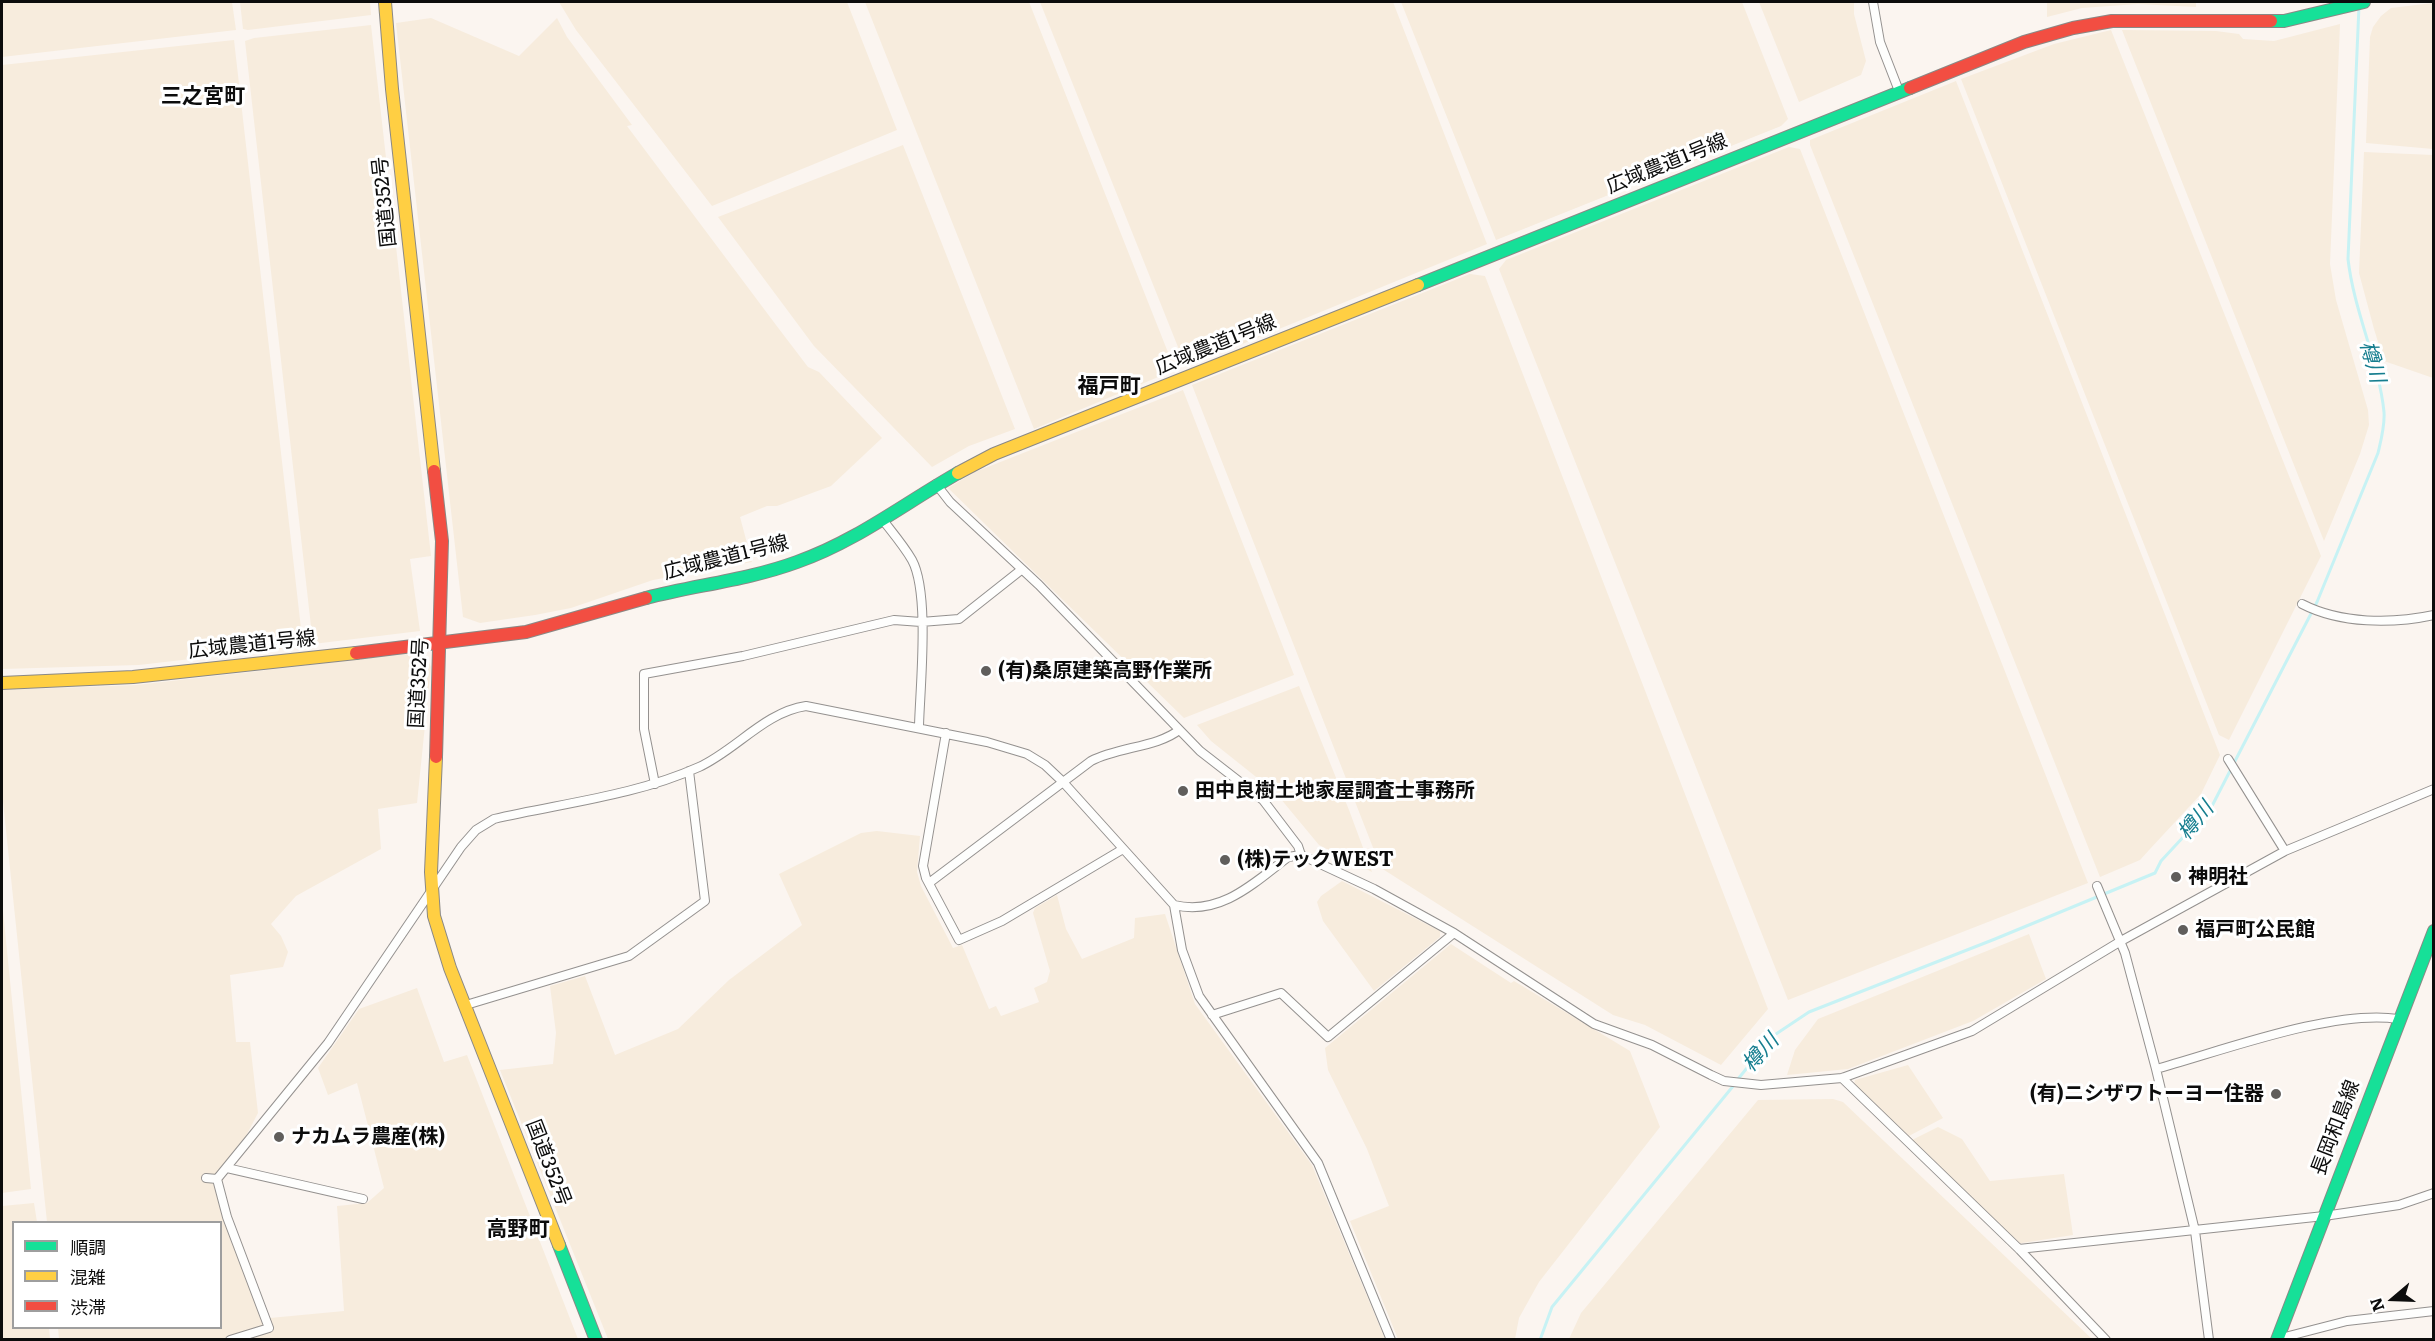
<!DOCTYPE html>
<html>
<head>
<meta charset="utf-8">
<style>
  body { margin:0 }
  #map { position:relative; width:2435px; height:1341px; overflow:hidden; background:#fbf5f0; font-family:Literata,"Noto Sans JP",serif }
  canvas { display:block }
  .frame { position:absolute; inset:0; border:3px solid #0c0c0c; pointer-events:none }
  .legend { position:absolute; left:12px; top:1221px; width:210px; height:108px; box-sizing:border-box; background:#fff; border:2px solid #9e9e9e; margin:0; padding:8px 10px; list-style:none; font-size:18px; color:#0c0c0c }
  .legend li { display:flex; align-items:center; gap:12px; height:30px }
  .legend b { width:30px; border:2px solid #9e9e9e }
  .north { position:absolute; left:2363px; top:1269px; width:60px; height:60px; -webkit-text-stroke:4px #fff; paint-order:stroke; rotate:251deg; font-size:16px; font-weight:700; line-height:24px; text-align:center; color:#0c0c0c }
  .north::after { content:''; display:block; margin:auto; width:21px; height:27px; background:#0c0c0c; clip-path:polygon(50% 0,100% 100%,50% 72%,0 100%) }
</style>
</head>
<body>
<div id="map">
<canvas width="2435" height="1341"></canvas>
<div class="frame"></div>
<ul class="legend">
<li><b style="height:8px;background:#16e098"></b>順調</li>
<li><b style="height:8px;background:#ffcf43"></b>混雑</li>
<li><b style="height:8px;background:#f24e42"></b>渋滞</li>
</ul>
<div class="north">N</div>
</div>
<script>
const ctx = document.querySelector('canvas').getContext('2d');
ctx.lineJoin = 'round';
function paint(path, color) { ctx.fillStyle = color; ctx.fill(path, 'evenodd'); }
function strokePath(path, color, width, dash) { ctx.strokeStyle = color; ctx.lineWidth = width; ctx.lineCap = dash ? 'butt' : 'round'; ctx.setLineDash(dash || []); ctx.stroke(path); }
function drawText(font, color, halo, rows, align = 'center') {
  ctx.font = font + ' Literata,"Noto Sans JP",serif'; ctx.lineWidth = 6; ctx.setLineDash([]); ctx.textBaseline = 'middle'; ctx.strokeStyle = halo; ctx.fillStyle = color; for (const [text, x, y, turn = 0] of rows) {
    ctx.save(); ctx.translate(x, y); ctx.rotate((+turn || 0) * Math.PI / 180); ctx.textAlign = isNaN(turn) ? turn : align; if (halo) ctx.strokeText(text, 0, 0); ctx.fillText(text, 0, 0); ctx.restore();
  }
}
paint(new Path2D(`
  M 2,2 L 232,2 L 236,30 L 2,57 Z
  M 240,2 L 370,2 L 371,15 L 248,30 L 243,29 Z
  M 559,2 L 847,2 L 897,130 L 712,206 L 576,30 Z
  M 865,2 L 1029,2 L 1175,370 L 1034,429 Z
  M 1040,2 L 1393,2 L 1487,244 L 1186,367 Z
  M 1401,2 L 1742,2 L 1788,119 L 1781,126 L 1496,240 Z
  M 1759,2 L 1854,2 L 1854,14 L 1866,61 L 1861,75 L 1799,102 Z
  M 2047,2 L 2196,2 L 2196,7 L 2138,4 L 2082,8 L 2047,17 Z
  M 2433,3 L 2433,149 L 2366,143 L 2370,37 L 2373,27 L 2381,16 L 2391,8 Z
  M 431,18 L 519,56 L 557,18 L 567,37 L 632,125 L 627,126 L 776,325 L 808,367 L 819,372 L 882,438 L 831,486 L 777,506 L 767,506 L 740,517 L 752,562 L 653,580 L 571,608 L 535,615 L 480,623 L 463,617 L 396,23 Z
  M 2340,24 L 2330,264 L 2336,300 L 2368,410 L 2369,425 L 2360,454 L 2324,541 L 2122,30 L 2216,31 L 2239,34 L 2243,39 L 2274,41 Z
  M 371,25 L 431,556 L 410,559 L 420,631 L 313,644 L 245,41 L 254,38 Z
  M 2111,30 L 2321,556 L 2229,740 L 2219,735 L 1961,79 L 2054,44 Z
  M 234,40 L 303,646 L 139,665 L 2,669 L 2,65 Z
  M 1956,81 L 2220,755 L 2201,794 L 2150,849 L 2140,860 L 2100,877 L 1810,145 L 1810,140 Z
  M 903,145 L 1015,429 L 969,446 L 932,467 L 814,346 L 718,217 Z
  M 1789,147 L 1800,149 L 2088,883 L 1788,1000 L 1499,269 L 1506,260 Z
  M 2364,152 L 2433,155 L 2433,378 L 2384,361 L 2374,329 L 2359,273 Z
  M 1470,274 L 1485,276 L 1768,1009 L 1721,1065 L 1645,1025 L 1613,1015 L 1381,868 L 1192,385 Z
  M 1183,390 L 1294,675 L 1184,718 L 948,488 L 975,472 Z
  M 424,652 L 431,667 L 417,803 L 378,809 L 381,849 L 296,896 L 271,924 L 281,936 L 288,952 L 283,967 L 230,975 L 236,1042 L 250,1042 L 258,1113 L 222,1182 L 225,1200 L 270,1318 L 344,1311 L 337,1206 L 367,1203 L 384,1188 L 357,1083 L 328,1095 L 318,1068 L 359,1009 L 417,988 L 444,1062 L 467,1055 L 578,1339 L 59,1339 L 58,1328 L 220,1328 L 220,1222 L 47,1222 L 2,792 L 2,690 L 136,685 Z
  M 1299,686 L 1349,810 L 1372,872 L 1319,845 L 1275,792 L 1211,741 L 1197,725 Z
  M 877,831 L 920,836 L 917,872 L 921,886 L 953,948 L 962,945 L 989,1009 L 996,1006 L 1001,1016 L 1039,1002 L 1034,988 L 1047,982 L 1050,971 L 1033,913 L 1035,908 L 1057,895 L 1066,929 L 1082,959 L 1134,938 L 1135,918 L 1165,914 L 1195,1004 L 1312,1165 L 1385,1339 L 608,1339 L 500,1070 L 553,1064 L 556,1033 L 550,986 L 585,976 L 615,1055 L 678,1029 L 729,980 L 802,925 L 779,874 L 861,833 Z
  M 1342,881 L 1440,931 L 1440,937 L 1374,991 L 1323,921 L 1317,902 L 1321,896 Z
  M 2,901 L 31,1189 L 2,1193 Z
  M 2029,934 L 2046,979 L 1973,1021 L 1848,1069 L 1787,1075 L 1795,1050 L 1818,1019 Z
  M 1451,944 L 1511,983 L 1514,981 L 1630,1051 L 1660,1127 L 1539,1282 L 1519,1318 L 1515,1339 L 1398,1339 L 1350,1221 L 1389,1206 L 1367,1149 L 1328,1070 L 1325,1048 Z
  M 1908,1065 L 1943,1118 L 1907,1137 L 1854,1084 L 1855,1080 Z
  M 1833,1099 L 1843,1102 L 2092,1339 L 1569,1339 L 1581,1313 L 1758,1100 Z
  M 1938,1127 L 1962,1139 L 1990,1181 L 2064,1174 L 2073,1235 L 2016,1244 L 1910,1141 Z
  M 34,1203 L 37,1222 L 14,1222 L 14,1328 L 49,1328 L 50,1339 L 2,1339 L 2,1206 Z`), '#f7ecdd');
strokePath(new Path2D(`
  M 2234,763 L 2317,602 L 2378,453 C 2381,440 2385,426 2384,412 C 2379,362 2354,312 2348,259 L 2359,6
  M 1738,1079 L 1773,1036 L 1809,1012 L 1995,939 L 2155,873 L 2161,861 L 2212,806 L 2231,769
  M 1540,1340 L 1552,1307 L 1734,1085`), '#c7f2f4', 3);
const street = new Path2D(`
  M 1873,2 L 1880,42 L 1899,91
  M 936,484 L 950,502 L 1039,585 L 1200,751 L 1263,800 L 1298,846 L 1301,855
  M 882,519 C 892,532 904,546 912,560 C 930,593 920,687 919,726
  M 2302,604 C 2341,624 2392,624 2434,615
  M 946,733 L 923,866 L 926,878 L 959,940 L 1002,921 L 1123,849
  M 2228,759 L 2285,851
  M 655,784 L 644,729 L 644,674 L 743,656 L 894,620 L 921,622 L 959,619 L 1021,570
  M 929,883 L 1091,761 C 1118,747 1158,747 1179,730
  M 2097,886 L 2125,953 L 2156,1069 L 2195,1231 L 2209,1340
  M 1174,905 C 1220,916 1253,884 1288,857 L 1301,855 L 1374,889 L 1454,933 L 1594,1024 L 1652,1045 L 1711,1075 L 1724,1081 L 1761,1085 L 1842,1078 L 1972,1031 L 2121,941 L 2285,851 L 2434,789
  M 466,1005 L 629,956 L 705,901 L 689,771
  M 1212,1015 L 1281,993 L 1328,1037 L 1454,933
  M 2156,1069 C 2222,1051 2333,1009 2398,1019
  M 1842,1078 L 2019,1249 L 2106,1340
  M 227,1168 L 363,1199
  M 206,1178 L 217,1179
  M 2019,1249 L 2324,1216 L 2399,1205 L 2434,1193
  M 2277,1339 L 2347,1321 L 2434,1311
  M 230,1340 L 269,1328 L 227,1217 L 217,1179 L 328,1043 L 461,847 L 476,830 L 494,819 C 563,803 634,796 699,767 C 736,750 765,712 806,706 L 987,742 L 1027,754 L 1045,765 L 1063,782 L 1174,905 L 1182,950 L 1199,996 L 1318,1163 L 1391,1340`);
const fast = new Path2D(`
  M 2271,21 L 2284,21 L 2364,2
  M 1418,285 L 1910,88
  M 646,598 C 696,585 748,580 797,562 C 855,542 905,503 958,473
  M 559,1245 L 596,1340
  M 2277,1340 L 2434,931`);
const slow = new Path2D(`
  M 385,2 L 392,89 L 434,471
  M 958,473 L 994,454 L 1418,285
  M 2,683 L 133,677 L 356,653
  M 436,757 L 431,872 L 434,916 L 450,968 L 559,1245`);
const jam = new Path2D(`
  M 1910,88 L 2024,42 L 2073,28 L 2112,21 L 2271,21
  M 434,471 L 442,541 L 436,757
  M 356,653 L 526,632 L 646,598`);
strokePath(street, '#94918f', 10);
strokePath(fast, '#8a8885', 14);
strokePath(slow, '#8a8885', 14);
strokePath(jam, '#8a8885', 14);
strokePath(street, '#fefefd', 8);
strokePath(fast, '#16e098', 12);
strokePath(slow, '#ffcf43', 12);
strokePath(jam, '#f24e42', 12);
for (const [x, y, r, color] of [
  [986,671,6,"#605e5c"],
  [1183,791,6,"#605e5c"],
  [1225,860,6,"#605e5c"],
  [2176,877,6,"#605e5c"],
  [2183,930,6,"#605e5c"],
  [2276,1094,6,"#605e5c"],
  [279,1137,6,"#605e5c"]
]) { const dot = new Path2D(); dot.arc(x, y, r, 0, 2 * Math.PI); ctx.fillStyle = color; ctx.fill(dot); strokePath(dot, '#fff', 2); }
drawText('20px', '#0c0c0c', '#fff', [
  ["広域農道1号線",1667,164,-22],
  ["国道352号",385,202,-96],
  ["広域農道1号線",1216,345,-22],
  ["広域農道1号線",726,558,-14],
  ["広域農道1号線",252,645,-6],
  ["国道352号",419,683,-87],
  ["長岡和島線",2336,1128,-69],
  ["国道352号",548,1163,69]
]);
drawText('bold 20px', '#0c0c0c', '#fff', [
  ["(有)桑原建築高野作業所",998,671],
  ["田中良樹土地家屋調査士事務所",1195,791],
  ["(株)テックWEST",1237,860],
  ["神明社",2188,877],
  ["福戸町公民館",2195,930],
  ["(有)ニシザワトーヨー住器",2264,1094,"right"],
  ["ナカムラ農産(株)",291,1137]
], 'left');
drawText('bold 21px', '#0c0c0c', '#fff', [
  ["三之宮町",203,97],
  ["福戸町",1109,387],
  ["高野町",518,1230]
]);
drawText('italic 21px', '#167e8f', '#fff', [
  ["樽川",2372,362,74],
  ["樽川",2196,821,-50],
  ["樽川",1761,1053,-48]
]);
</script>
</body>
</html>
